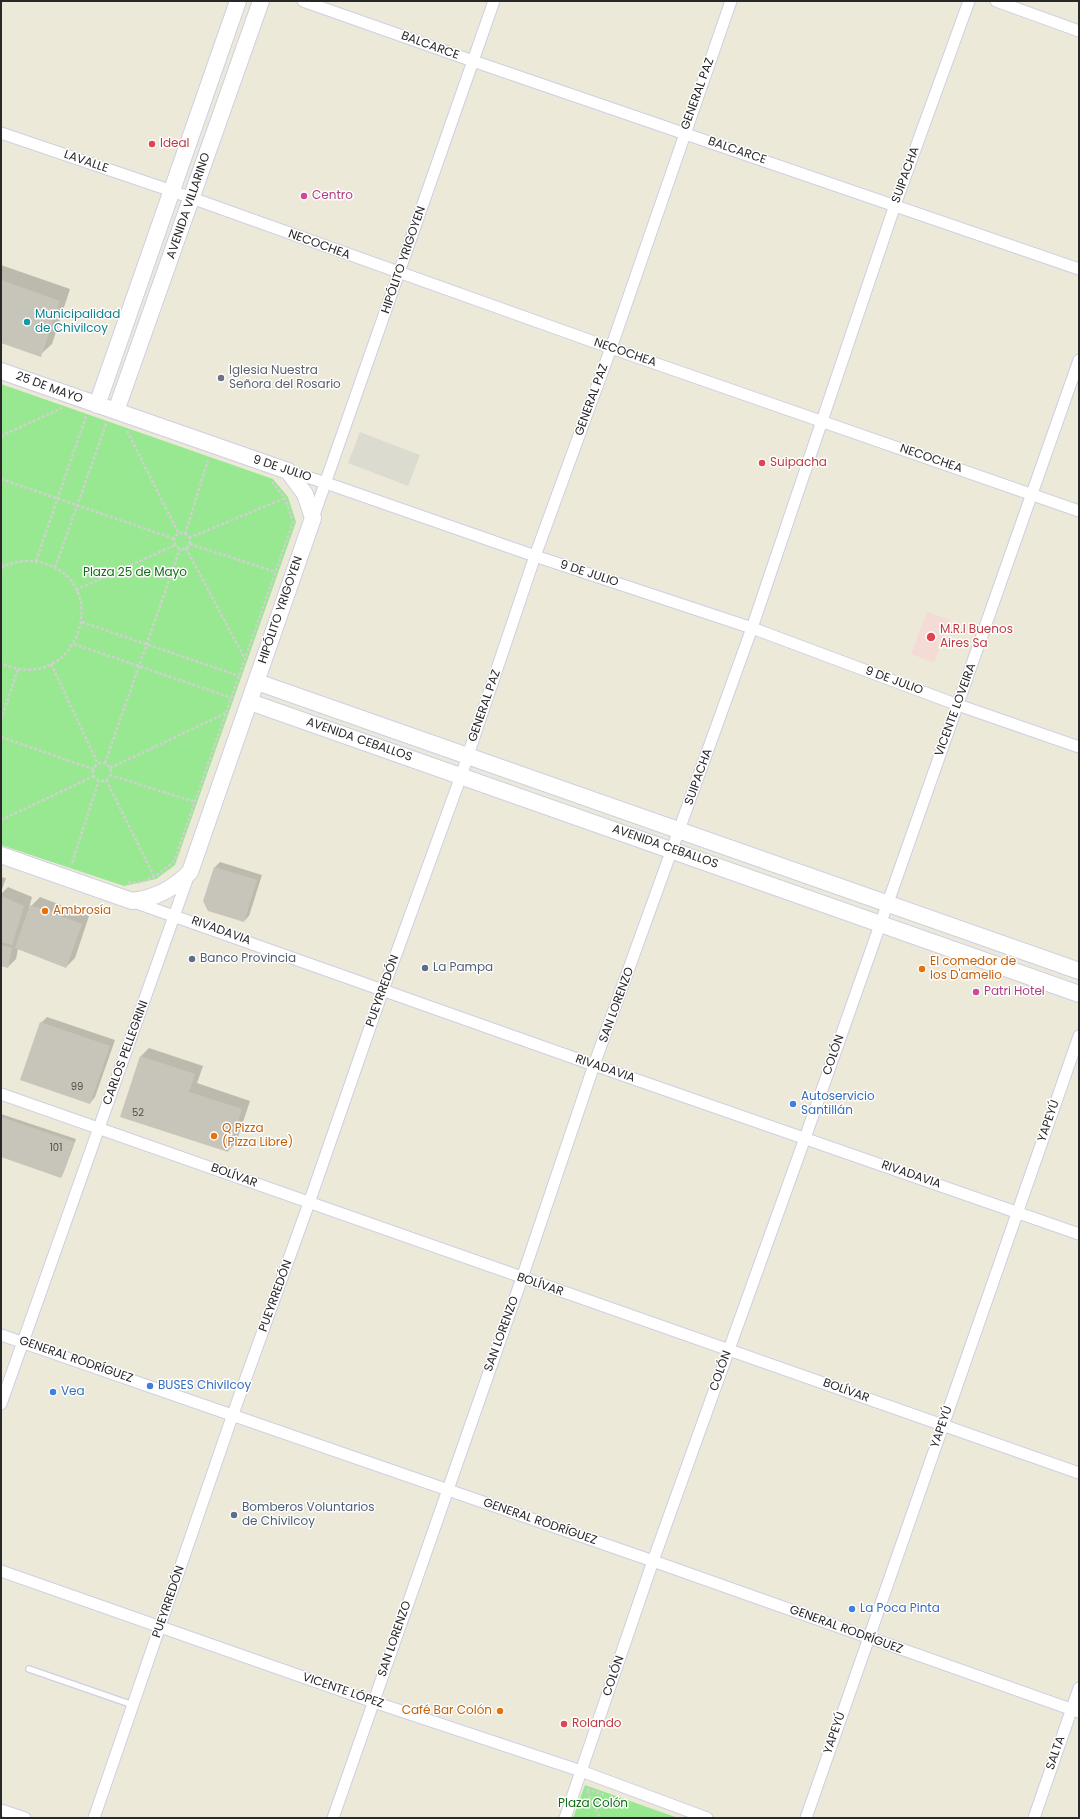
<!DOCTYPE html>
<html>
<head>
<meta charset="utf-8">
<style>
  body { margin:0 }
  #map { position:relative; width:1080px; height:1819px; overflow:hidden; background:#ece9d9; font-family:Poppins,sans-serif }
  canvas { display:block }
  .frame { position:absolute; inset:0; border:2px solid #282828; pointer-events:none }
</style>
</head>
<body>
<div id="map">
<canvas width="1080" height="1819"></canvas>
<div class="frame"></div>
</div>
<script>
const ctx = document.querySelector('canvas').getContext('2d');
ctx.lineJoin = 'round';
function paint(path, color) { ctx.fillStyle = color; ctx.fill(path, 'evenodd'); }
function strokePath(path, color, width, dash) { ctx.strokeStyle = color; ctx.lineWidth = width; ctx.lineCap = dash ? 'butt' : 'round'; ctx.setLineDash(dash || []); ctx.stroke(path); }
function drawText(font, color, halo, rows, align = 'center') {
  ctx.font = font + ' Poppins,sans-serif'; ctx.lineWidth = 3; ctx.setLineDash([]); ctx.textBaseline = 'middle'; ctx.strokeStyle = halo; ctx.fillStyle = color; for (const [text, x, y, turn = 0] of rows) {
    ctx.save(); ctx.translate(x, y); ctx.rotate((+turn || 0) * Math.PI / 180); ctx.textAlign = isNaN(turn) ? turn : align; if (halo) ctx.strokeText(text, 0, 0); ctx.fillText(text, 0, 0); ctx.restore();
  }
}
paint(new Path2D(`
  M 927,612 L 950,620 L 934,663 L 911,654 Z`), '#f4dbd5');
paint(new Path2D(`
  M 1,384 L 273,479 L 288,497 L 296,522 L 175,865 L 156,879 L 124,886 L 1,845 Z
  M 585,1785 L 678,1818 L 573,1818 Z`), '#97e890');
paint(new Path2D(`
  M 360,432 L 420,455 L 408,486 L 348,463 Z`), '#dcdbd0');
paint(new Path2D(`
  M 1,265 L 70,289 L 52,344 L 40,355 L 1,342 Z
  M 220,862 L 262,875 L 249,916 L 244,921 L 215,867 Z
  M 1,877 L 6,878 L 1,892 Z
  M 8,887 L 32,897 L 29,908 L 40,897 L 89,916 L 75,958 L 66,967 L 18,949 L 16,959 L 8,967 L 1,965 L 1,894 Z
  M 47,1017 L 115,1040 L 95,1097 L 90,1103 L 41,1023 Z
  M 149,1048 L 203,1066 L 197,1083 L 250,1101 L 236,1143 L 228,1151 L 141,1056 Z
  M 1,1114 L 76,1139 L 63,1174 L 61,1177 L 1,1156 Z`), '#0003');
paint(new Path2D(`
  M 1,280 L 60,301 L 41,357 L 1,343 Z
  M 214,867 L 257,880 L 244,922 L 208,911 L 203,901 Z
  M 1,896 L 24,906 L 12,945 L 1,942 Z
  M 30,905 L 82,924 L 66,968 L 15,948 Z
  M 1,945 L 12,948 L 8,968 L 1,966 Z
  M 40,1022 L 110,1046 L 90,1104 L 20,1080 Z
  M 140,1056 L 195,1074 L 189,1092 L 242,1109 L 228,1152 L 120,1117 Z
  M 1,1117 L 74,1142 L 61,1178 L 1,1157 Z`), '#c7c5b9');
const lane = new Path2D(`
  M 29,1669 L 133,1705`);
const street = new Path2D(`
  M 303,1 L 473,61 L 1079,269
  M 996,1 L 1079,31
  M 1,133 L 172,191 L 611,348 L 1079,511
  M 288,471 L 326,483 L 535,556 L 752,628 L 958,705 L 1079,747
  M 313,518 L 494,1
  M 134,902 L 594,1065 L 1079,1234
  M 1,1094 L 1079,1473
  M 1,1335 L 653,1561 L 1079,1712
  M 1,1404 L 189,874
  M 1,1571 L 374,1702 L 581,1771 L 707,1818
  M 1,1810 L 25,1818
  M 94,1818 L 233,1414 L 309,1203 L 383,990 L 461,776 L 535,556 L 611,348 L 731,1
  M 333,1818 L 522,1278 L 594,1065 L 752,628 L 895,205 L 969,1
  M 565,1818 L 653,1561 L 805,1138 L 1079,360
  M 806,1818 L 1079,1036
  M 1034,1818 L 1079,1688`);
const secondary = new Path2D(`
  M 1,371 L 288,471 L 305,494 L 313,518 L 190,872 C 173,889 156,898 132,901 L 1,855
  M 97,405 L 238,1
  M 116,411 L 261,1
  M 257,682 L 1079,971
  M 250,702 L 1079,994`);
strokePath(lane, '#cfcee3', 8);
strokePath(street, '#cfcee3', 13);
strokePath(secondary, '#cfcee3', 18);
strokePath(new Path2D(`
  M 127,431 L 179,534
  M 1,436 L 62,408
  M 1,479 L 175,539
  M174 541a8 8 0 1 1 16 0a8 8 0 1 1-16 0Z
  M 185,534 L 208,460
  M 189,538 L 285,498
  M 190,544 L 276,572
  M 186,548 L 245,659
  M 36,561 L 86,416
  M 1,563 L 3,567
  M 1,568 C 14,561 28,559 42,563 C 116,581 77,699 1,663
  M 55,568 L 106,424
  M 76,590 L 175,545
  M 82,622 L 239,676
  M 74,644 L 232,698
  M 51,664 L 98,764
  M 1,720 L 18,669
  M 1,737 L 93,769
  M 105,763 L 180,549
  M93 772a9 9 0 1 1 18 0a9 9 0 1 1-18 0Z
  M 110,768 L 226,713
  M 110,775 L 195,802
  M 106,780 L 154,876
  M 1,820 L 94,776
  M 72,863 L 99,780
  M 128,882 C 144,886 163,872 174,861 L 293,522 L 285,498 L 272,482
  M 587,1789 L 605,1795
  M 587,1791 L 600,1818`), '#d0d0d0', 2.5, [3, 2]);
strokePath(lane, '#fff', 5.5);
strokePath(street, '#fff', 11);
strokePath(secondary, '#fff', 16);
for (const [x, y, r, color] of [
  [152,144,4,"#e0444e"],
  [304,196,4,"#d1479c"],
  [27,322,4,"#0f9aa8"],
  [221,378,4,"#6b7280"],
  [762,463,4,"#e0444e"],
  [931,637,5,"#e0444e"],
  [45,911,4,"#e8710a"],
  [192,959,4,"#5c6f8a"],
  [425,968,4,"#5c6f8a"],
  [922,969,4,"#e8710a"],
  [976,992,4,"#d1479c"],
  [793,1104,4,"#3f7fe0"],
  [214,1136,4,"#e8710a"],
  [150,1386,4,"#3f7fe0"],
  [53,1392,4,"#3f7fe0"],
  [234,1515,4,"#5c6f8a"],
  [852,1609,4,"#3f7fe0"],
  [500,1711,4,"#e8710a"],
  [564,1724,4,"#e0444e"]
]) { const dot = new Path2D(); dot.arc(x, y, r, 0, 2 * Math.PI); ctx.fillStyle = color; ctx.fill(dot); strokePath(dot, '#fff', 1.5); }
drawText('10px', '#504f4c', null, [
  ["99",77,1087],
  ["52",138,1113],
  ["101",56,1148]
]);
drawText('12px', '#282828', '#fff', [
  ["BALCARCE",430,46,20],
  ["GENERAL PAZ",698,94,-70],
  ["BALCARCE",737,151,19],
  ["LAVALLE",86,162,19],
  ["SUIPACHA",906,175,-70],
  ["AVENIDA VILLARINO",189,206,-71],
  ["NECOCHEA",319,245,20],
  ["HIPÓLITO YRIGOYEN",404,260,-71],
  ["NECOCHEA",625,353,19],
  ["25 DE MAYO",49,388,20],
  ["GENERAL PAZ",592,400,-70],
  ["NECOCHEA",931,459,19],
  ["9 DE JULIO",282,469,18],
  ["9 DE JULIO",589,574,18],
  ["HIPÓLITO YRIGOYEN",281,610,-71],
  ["9 DE JULIO",894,681,20],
  ["GENERAL PAZ",485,706,-71],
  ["VICENTE LOVEIRA",956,710,-70],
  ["AVENIDA CEBALLOS",359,740,19],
  ["SUIPACHA",699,777,-70],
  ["AVENIDA CEBALLOS",665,847,19],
  ["RIVADAVIA",221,931,20],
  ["PUEYRREDÓN",383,991,-70],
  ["SAN LORENZO",617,1005,-70],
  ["CARLOS PELLEGRINI",126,1053,-70],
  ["COLÓN",834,1055,-71],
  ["RIVADAVIA",605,1069,19],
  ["YAPEYÚ",1049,1121,-71],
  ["RIVADAVIA",911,1175,19],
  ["BOLÍVAR",234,1176,20],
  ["BOLÍVAR",540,1285,19],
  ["PUEYRREDÓN",276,1296,-70],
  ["SAN LORENZO",502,1334,-70],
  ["GENERAL RODRÍGUEZ",76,1360,19],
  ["COLÓN",721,1371,-70],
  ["BOLÍVAR",846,1391,20],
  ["YAPEYÚ",942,1427,-71],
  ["GENERAL RODRÍGUEZ",540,1522,19],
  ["PUEYRREDÓN",169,1602,-71],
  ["GENERAL RODRÍGUEZ",846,1630,20],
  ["SAN LORENZO",395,1639,-71],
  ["COLÓN",614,1676,-71],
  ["VICENTE LÓPEZ",343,1691,19],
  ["YAPEYÚ",835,1733,-71],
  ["SALTA",1056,1753,-71]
]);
drawText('12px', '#be3a42', '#fff', [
  ["Ideal",160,144],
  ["Suipacha",770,463],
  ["M.R.I Buenos",940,630],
  ["Aires Sa",940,644],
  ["Rolando",572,1724]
], 'left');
drawText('12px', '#b23c85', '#fff', [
  ["Centro",312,196],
  ["Patri Hotel",984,992]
], 'left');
drawText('12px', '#0d838f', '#fff', [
  ["Municipalidad",35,315],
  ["de Chivilcoy",35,329]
], 'left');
drawText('12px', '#5b616d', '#fff', [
  ["Iglesia Nuestra",229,371],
  ["Señora del Rosario",229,385]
], 'left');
drawText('12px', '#146a18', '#fff', [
  ["Plaza 25 de Mayo",135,573],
  ["Plaza Colón",593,1804]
]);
drawText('12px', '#c56008', '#fff', [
  ["Ambrosía",53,911],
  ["El comedor de",930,962],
  ["los D'amelio",930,976],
  ["Q Pizza",222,1129],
  ["(Pizza Libre)",222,1143],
  ["Café Bar Colón",492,1711,"right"]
], 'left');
drawText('12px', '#4e5e75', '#fff', [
  ["Banco Provincia",200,959],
  ["La Pampa",433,968],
  ["Bomberos Voluntarios",242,1508],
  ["de Chivilcoy",242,1522]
], 'left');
drawText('12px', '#366cbe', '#fff', [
  ["Autoservicio",801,1097],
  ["Santillán",801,1111],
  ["BUSES Chivilcoy",158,1386],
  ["Vea",61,1392],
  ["La Poca Pinta",860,1609]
], 'left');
</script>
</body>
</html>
